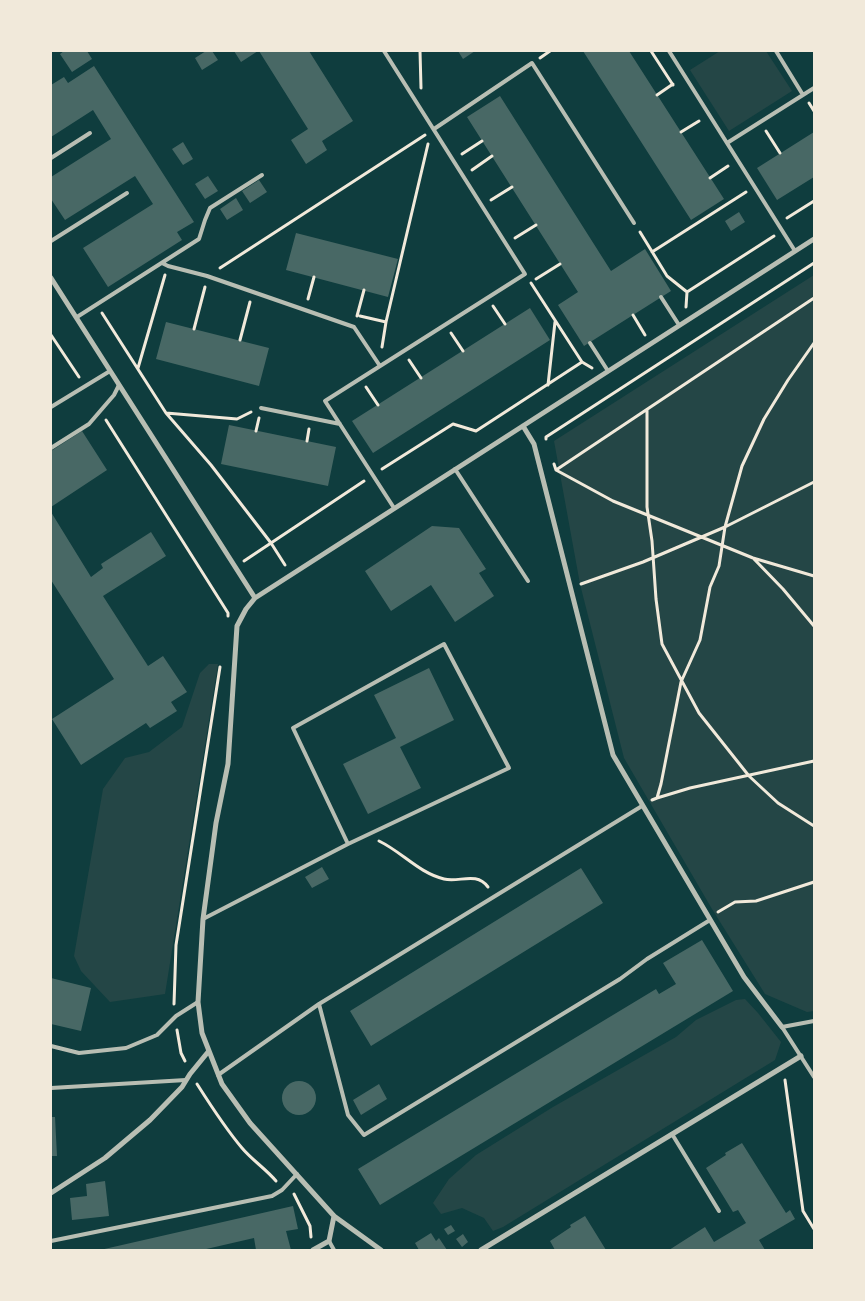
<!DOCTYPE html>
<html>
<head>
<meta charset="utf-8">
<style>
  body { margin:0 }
  #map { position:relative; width:865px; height:1301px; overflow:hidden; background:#0f3d3e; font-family:"Source Sans 3",sans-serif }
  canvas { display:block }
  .frame { position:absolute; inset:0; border:52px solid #f1e9da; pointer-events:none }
</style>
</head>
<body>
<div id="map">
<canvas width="865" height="1301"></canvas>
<div class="frame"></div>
</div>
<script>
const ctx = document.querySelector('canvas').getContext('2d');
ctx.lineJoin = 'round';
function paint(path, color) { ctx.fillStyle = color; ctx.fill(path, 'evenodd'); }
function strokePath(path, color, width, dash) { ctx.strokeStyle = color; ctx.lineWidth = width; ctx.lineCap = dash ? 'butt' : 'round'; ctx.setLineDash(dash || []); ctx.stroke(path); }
paint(new Path2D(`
  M 720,51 L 766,51 L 792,91 L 729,131 L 690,70 Z
  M 814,275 L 814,1011 L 807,1012 L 765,994 L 712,909 L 624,758 L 580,584 L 554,441 Z
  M 209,664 L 218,664 L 165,994 L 110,1002 L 81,971 L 74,956 L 103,789 L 125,758 L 149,752 L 182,727 L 200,673 Z
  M 745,999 L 758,1013 L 781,1042 L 775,1060 L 503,1227 L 493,1231 L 484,1218 L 462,1208 L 441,1214 L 433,1203 L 449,1179 L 476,1155 L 553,1107 L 676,1037 L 696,1020 L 736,1000 Z`), '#244646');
paint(new Path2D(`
  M 64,51 L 87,51 L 92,59 L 72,72 L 60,54 Z
  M 206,51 L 212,51 L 218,60 L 202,70 L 195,58 Z
  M 234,51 L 258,51 L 241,62 Z
  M 259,51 L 309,51 L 353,121 L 322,141 L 327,150 L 306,164 L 291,140 L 308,129 Z
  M 458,51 L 475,51 L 463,59 Z
  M 583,51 L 629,51 L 724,199 L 691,220 Z
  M 94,66 L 194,222 L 177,232 L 182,240 L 108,287 L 83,248 L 153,204 L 135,176 L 65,220 L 51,199 L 51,177 L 111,139 L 93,110 L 51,137 L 51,85 L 64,77 L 68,83 Z
  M 500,96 L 611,271 L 645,249 L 671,291 L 584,346 L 558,305 L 578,292 L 467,117 Z
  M 814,132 L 814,177 L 777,200 L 757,168 Z
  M 183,142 L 193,159 L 183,165 L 172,149 Z
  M 208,176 L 218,191 L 205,199 L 195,184 Z
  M 259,180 L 267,192 L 250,203 L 242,191 Z
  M 236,198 L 243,210 L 227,220 L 220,209 Z
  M 739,212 L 745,222 L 731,231 L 725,221 Z
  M 296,233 L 398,259 L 388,297 L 286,270 Z
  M 530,308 L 550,340 L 373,453 L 352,421 Z
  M 166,322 L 269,348 L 259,386 L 156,359 Z
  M 229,425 L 336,447 L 328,486 L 221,464 Z
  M 82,431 L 107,470 L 51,507 L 51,451 Z
  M 51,512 L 91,577 L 103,568 L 101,564 L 151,532 L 166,556 L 103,596 L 148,666 L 163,656 L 187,692 L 171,702 L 177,711 L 150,728 L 146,723 L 81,765 L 52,719 L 114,679 L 51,580 Z
  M 432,526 L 459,528 L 486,569 L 479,573 L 494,596 L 455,622 L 431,585 L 391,611 L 365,571 Z
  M 429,668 L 454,720 L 400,747 L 421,788 L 368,814 L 343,764 L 396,738 L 374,695 Z
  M 322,867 L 329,879 L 312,888 L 305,877 Z
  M 581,868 L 603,903 L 371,1046 L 350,1011 Z
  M 702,940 L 733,991 L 380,1205 L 358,1169 L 656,989 L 659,994 L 676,984 L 663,963 Z
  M 51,978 L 91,988 L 81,1031 L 51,1024 Z
  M282 1098a17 17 0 1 1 34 0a17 17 0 1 1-34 0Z
  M 379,1084 L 387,1099 L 361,1115 L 353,1100 Z
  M 51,1117 L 55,1117 L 57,1156 L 51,1156 Z
  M 742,1143 L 786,1213 L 790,1210 L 795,1219 L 759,1240 L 765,1250 L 669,1250 L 705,1227 L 714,1242 L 746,1223 L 738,1210 L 733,1212 L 706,1168 L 726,1155 L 725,1153 Z
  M 105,1181 L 109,1216 L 72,1220 L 70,1198 L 87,1196 L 86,1184 Z
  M 293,1206 L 298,1229 L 286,1231 L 291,1250 L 256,1250 L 254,1238 L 202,1250 L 100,1250 Z
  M 585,1216 L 606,1250 L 555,1250 L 550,1241 L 571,1227 L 570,1225 Z
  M 451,1225 L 455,1231 L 448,1235 L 444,1229 Z
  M 431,1233 L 436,1241 L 439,1238 L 447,1250 L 419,1250 L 415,1243 Z
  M 463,1234 L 468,1242 L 462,1247 L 456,1239 Z`), '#486865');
strokePath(new Path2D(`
  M 420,51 L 421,88
  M 651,51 L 673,85
  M 540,58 L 550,51
  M 657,95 L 673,84
  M 809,103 L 814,111
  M 766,131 L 780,153
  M 681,132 L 699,121
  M 462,154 L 482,141
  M 472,170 L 492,156
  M 710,178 L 728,166
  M 491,200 L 512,187
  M 787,218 L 814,201
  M 640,232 L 667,276 L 687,292
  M 515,238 L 536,225
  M 652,252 L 746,192
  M 220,268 L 425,135
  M 536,279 L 560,264
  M 531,283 L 582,362
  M 308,299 L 314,277
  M 493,306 L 505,324
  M 686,307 L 687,292 L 774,236
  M 102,313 L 166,413 L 211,465 L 271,543 L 285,565
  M 633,315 L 645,335
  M 357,316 L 364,290
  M 360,316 L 386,322
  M 194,329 L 205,287
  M 451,333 L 463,351
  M 51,335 L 79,377
  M 240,340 L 250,302
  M 382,347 L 386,322 L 428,144
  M 409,360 L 421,378
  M 138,368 L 165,275
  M 548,385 L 555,322
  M 366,387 L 378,405
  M 647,410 L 647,507 L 652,541 L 656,599 L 662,644 L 699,713 L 749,776 L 778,803 L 814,826
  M 166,413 L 237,419 L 251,412
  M 106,420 L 228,613 L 228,616
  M 256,431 L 259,418
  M 546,439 L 546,437 L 814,263
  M 307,441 L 309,429
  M 554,464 L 556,470 L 814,298
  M 382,469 L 453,424 L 476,431 L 582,362 L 592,368
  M 556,470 L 613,501 L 753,558 L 814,576
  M 754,559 L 783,589 L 814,626
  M 244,561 L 364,481
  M 581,584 L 643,562 L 725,527 L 814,482
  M 657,798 L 690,788 L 814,761
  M 652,800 L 657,798 L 661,784 L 681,682 L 700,640 L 710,587 L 719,566 L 725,527 L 742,466 L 764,419 L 788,380 L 814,343
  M 379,841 C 402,852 419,873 444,879 C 459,883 476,871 488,887
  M 718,912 L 735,902 L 756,901 L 814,882
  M 174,1004 L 176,945 L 220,667
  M 177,1030 L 181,1053 L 185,1061
  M 785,1080 L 803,1211 L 814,1229
  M 197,1084 C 211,1106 225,1128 242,1148 C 252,1160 266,1169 276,1181
  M 294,1194 L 310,1226 L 311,1237`), '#f1e9da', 3);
strokePath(new Path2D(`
  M 384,51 L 525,274 L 325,401 L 394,508
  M 669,51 L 795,251
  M 776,51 L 803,95
  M 434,129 L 532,63 L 634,223
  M 727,143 L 814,88
  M 51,158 L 90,133
  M 51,241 L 127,193
  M 162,263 L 168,266 L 207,276 L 354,327 L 380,366
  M 661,297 L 679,325
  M 77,317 L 199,239 L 205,220 L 210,208 L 262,175
  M 590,343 L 608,371
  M 51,407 L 110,371
  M 261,408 L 340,424
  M 51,448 L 89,424 L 114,395 L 119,385
  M 455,469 L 528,581
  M 203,919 L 348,844 L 509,768 L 444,644 L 293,728 L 348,844
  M 319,1004 L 348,1115 L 364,1135 L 620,979 L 647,959 L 710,920
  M 814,1021 L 782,1027 L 814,1077
  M 51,1046 L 79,1053 L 126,1048 L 157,1035 L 176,1016 L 198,1002
  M 218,1075 L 319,1004 L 642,806
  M 51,1088 L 186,1080
  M 672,1134 L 719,1211
  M 51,1241 L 272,1196 L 282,1190 L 297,1174
  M 329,1241 L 334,1250`), '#b8beb3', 4);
strokePath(new Path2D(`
  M 51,278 L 255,598
  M 523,426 L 534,444 L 613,755 L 744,977 L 782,1027
  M 51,1193 L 105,1158 L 150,1120 L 182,1087 L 190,1074 L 208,1052
  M 313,1250 L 329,1241 L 334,1216
  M 381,1250 L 334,1216 L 250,1123 L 222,1084 L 202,1033 L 198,1002 L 203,919 L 216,823 L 228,764 L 237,626 L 246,609 L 255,598 L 814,239
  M 481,1250 L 801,1056`), '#b8beb3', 5);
</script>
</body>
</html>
